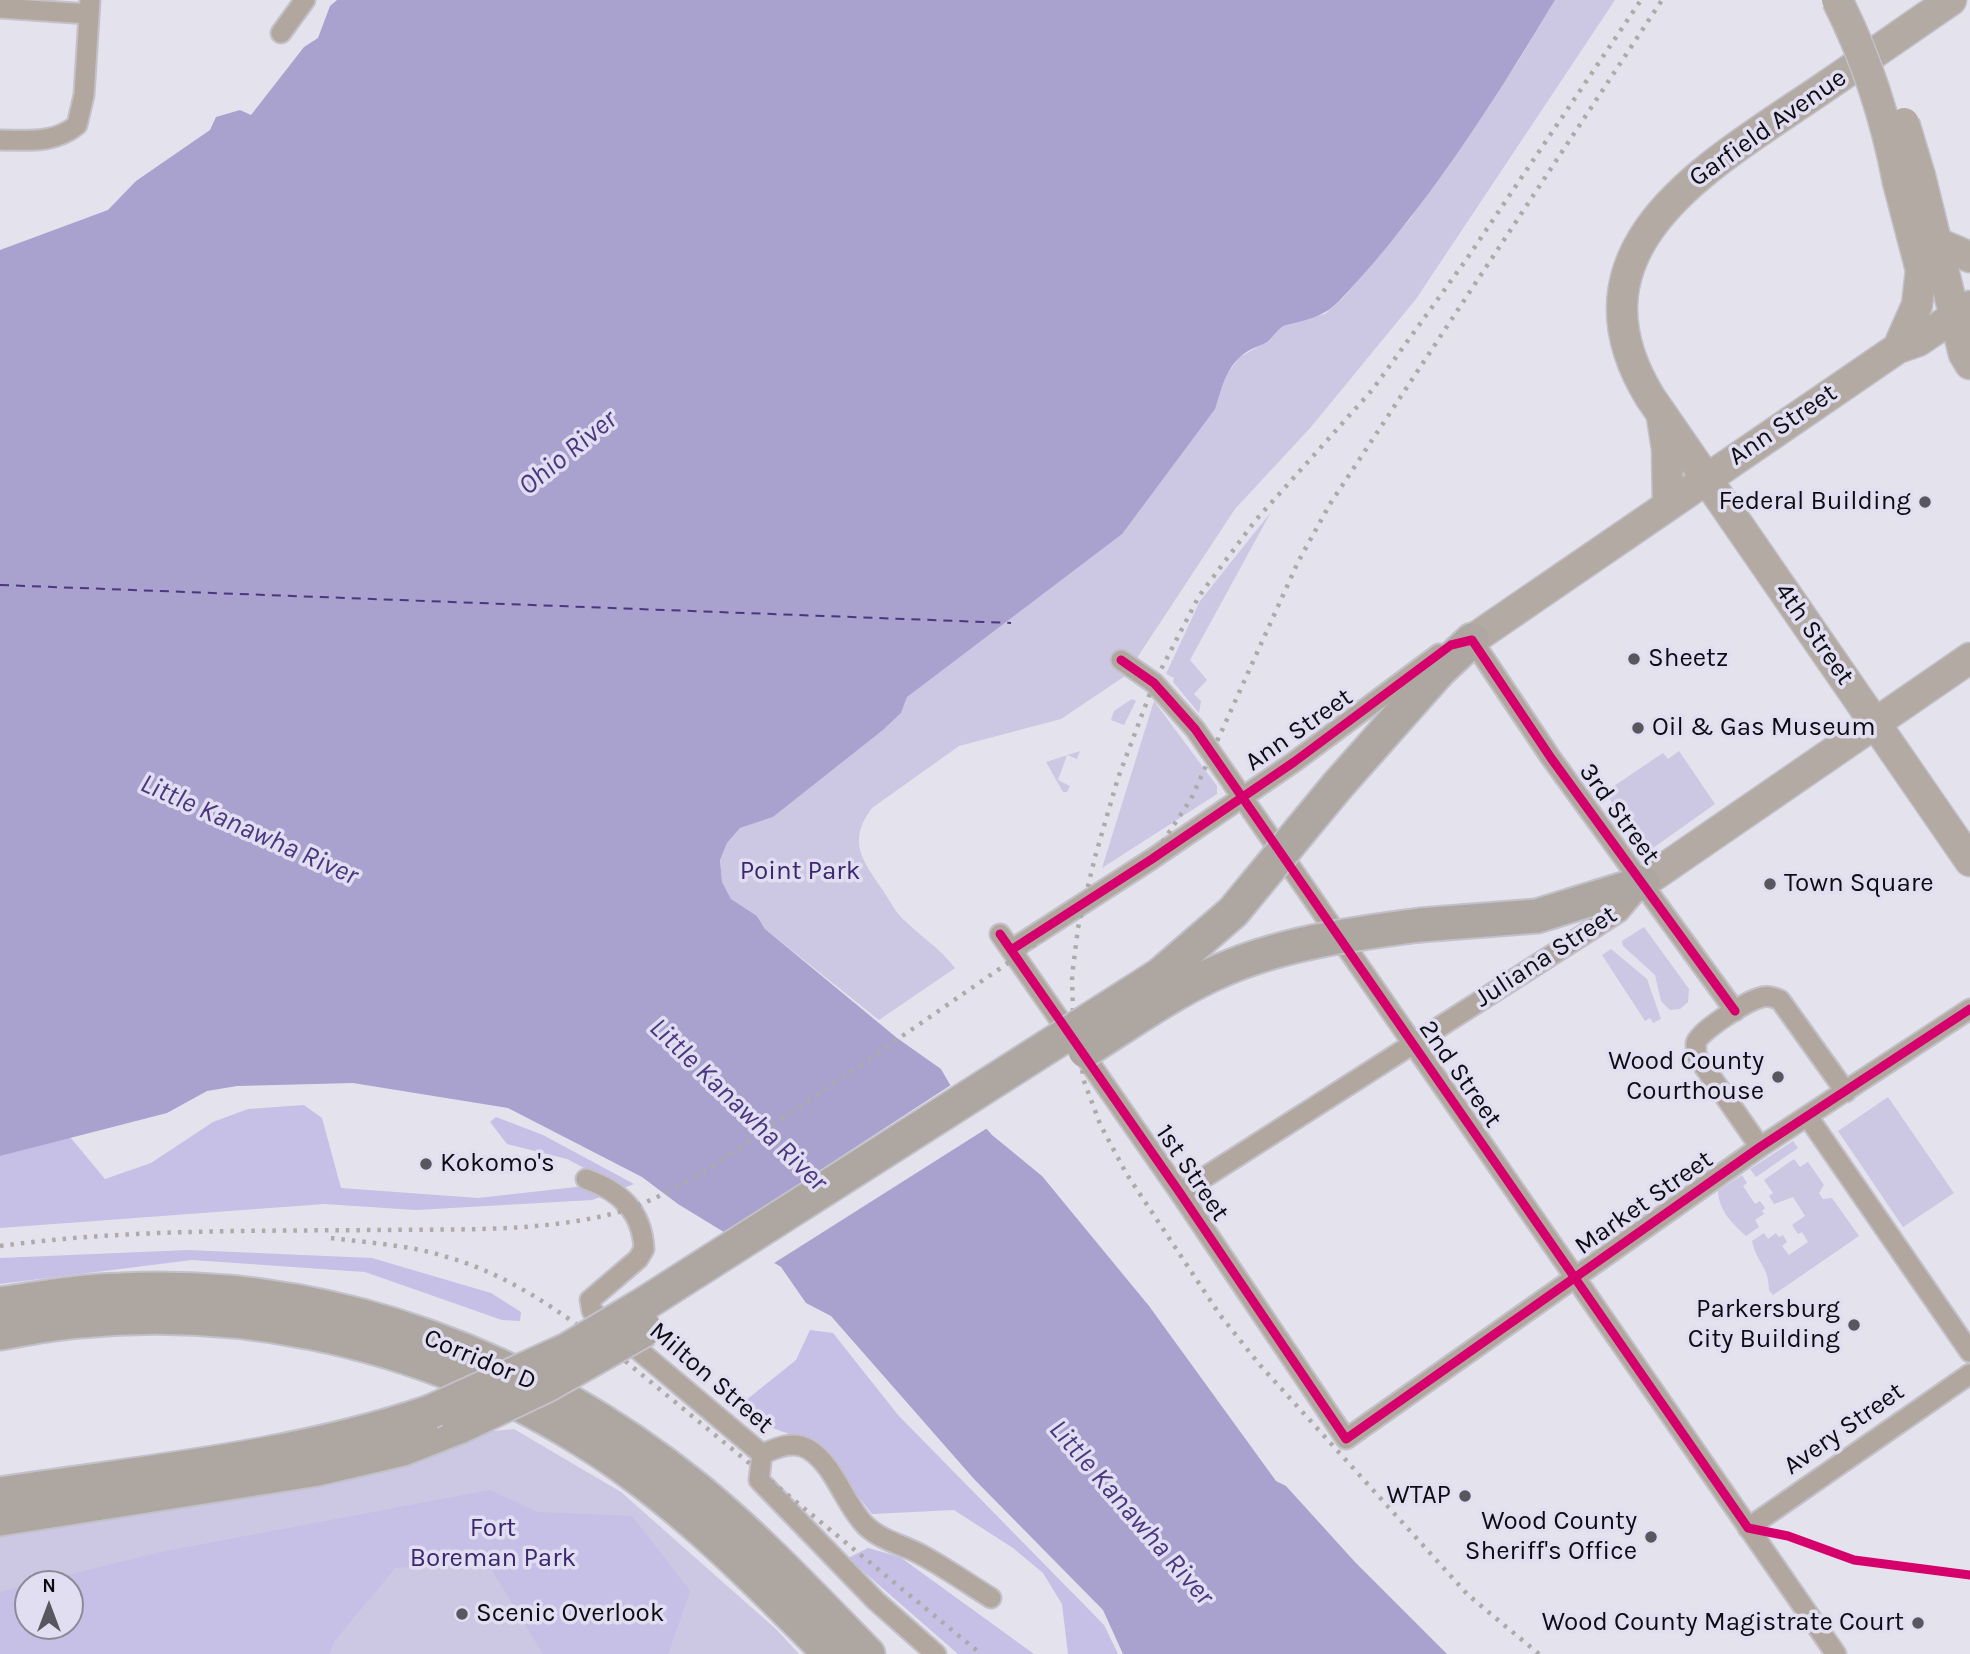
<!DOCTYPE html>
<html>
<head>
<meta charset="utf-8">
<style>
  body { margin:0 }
  #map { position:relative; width:1970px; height:1654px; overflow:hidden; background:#e4e2ed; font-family:Karla,sans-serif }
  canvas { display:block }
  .north { position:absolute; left:14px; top:1570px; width:70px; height:70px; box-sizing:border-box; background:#e1def1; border:2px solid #8c8a98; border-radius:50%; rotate:0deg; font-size:19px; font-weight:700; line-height:28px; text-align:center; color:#0d0c12 }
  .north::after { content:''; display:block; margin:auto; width:24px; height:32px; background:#58575f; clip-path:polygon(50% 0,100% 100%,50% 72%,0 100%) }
</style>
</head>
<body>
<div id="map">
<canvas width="1970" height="1654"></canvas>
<div class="north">N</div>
</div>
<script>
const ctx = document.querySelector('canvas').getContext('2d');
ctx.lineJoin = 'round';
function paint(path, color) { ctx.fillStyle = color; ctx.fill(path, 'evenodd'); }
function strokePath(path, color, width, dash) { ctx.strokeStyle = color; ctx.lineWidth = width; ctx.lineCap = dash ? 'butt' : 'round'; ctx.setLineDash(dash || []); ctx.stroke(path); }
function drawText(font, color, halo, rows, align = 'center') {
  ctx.font = font + ' Karla,sans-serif'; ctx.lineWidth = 7; ctx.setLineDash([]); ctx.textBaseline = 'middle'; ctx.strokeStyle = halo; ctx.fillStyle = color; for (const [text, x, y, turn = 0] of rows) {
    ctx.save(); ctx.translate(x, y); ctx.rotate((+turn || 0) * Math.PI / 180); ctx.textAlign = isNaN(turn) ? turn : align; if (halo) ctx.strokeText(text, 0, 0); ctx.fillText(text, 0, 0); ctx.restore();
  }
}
paint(new Path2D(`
  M 1555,0 L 1615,0 L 1416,299 L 1311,427 L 1235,509 L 1125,676 L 1061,719 L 959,746 L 872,808 C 847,841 862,860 882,889 C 889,899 895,912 904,920 C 921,937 940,948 955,968 L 879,1020 L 765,929 L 757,916 L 731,899 L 722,882 L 720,860 L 727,843 L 740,828 L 773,817 L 883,730 L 901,713 L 907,697 L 1217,402 L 1226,375 L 1240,357 L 1270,340 L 1282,325 L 1325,314 L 1342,299 L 1411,218 L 1519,60 Z
  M 1271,512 L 1190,660 L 1207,680 L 1194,694 L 1201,701 L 1199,713 L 1173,682 L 1174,678 L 1166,674 L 1200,601 Z
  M 1132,699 L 1136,701 L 1124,725 L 1111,720 L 1114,711 Z
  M 1154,701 L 1217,786 L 1217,794 L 1102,868 Z
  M 1080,751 L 1077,759 L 1067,755 L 1058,780 L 1070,786 L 1067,792 L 1063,792 L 1046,762 Z
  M 1679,751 L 1715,804 L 1646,853 L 1605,792 L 1663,753 L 1668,759 Z
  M 1644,927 L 1689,989 L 1688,1002 L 1680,1009 L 1670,1010 L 1661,1001 L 1655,975 L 1623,946 L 1622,941 Z
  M 1611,949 L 1647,979 L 1661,1019 L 1653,1023 L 1650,1018 L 1645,1021 L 1602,955 Z
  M 1888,1097 L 1954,1193 L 1903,1227 L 1838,1131 Z
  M 1793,1141 L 1798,1148 L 1756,1177 L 1750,1169 Z
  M 1794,1159 L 1800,1167 L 1808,1162 L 1824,1185 L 1819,1193 L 1823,1199 L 1832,1198 L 1859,1236 L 1773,1295 L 1769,1290 C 1769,1266 1757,1264 1752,1241 L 1764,1233 L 1768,1239 L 1776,1233 L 1779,1237 L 1783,1235 L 1787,1242 L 1782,1246 L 1789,1255 L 1808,1242 L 1802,1232 L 1798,1234 L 1792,1225 L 1805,1216 L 1793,1197 L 1774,1204 L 1769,1196 L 1773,1193 L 1764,1180 Z
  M 1742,1175 L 1747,1183 L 1743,1186 L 1755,1204 L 1760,1201 L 1765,1208 L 1762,1211 L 1764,1214 L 1755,1220 L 1759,1227 L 1746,1236 C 1732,1223 1719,1211 1718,1191 Z
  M 514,1429 L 621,1492 L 777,1630 L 799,1654 L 0,1654 L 0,1533 L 483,1432 ZM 28,1584 L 70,1584 L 70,1626 L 28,1626 Z`), '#ccc7e3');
paint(new Path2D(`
  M 304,1105 L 322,1118 L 341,1188 L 478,1198 L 585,1186 L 588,1170 L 567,1159 L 507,1144 L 490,1122 L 496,1117 L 543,1135 L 634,1184 L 592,1200 L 416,1210 L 324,1204 L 0,1228 L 0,1156 L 70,1137 L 105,1179 L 151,1163 L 213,1122 L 248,1109 Z
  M 188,1250 L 372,1258 L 491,1293 L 521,1312 L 520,1321 L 502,1320 L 365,1272 L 192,1260 L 0,1284 L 0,1258 Z
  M 810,1330 L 833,1333 L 898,1415 L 1104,1625 L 1118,1654 L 1068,1654 L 1062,1604 L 1043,1573 L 1013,1548 L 954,1510 L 872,1514 L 817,1444 L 770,1427 L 740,1405 L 796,1360 Z
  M 490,1490 L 537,1512 L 632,1516 L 690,1591 L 668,1654 L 543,1654 L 487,1562 L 395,1568 L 335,1640 L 329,1654 L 0,1654 L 0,1592 L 28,1585 L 28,1626 L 70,1626 L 70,1584 L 32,1584 L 161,1552 Z
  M 868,1548 L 900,1557 L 1034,1654 L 958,1654 L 848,1558 Z`), '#c6bfe6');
paint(new Path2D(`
  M 337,0 L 1555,0 C 1493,103 1425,210 1342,298 C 1325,317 1309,319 1286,325 C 1278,327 1274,337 1267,342 C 1261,346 1254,347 1248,351 C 1225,366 1223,386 1215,409 L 1122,534 L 907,697 L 901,713 L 883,730 L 773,817 L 740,828 L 727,843 L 720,860 L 722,882 L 731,899 L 757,916 L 765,929 L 897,1038 L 941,1069 L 953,1090 L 992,1135 L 1042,1176 L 1149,1306 L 1276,1481 L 1286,1486 L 1355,1562 L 1447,1654 L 1123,1654 L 1103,1610 L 974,1479 L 831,1316 L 806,1303 L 781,1267 L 678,1204 L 642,1177 L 508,1108 L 353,1083 L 237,1086 L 207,1091 L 167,1113 L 0,1156 L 0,250 L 108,210 L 136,181 L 210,130 L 216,117 L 240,110 L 251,115 L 304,47 L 318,38 L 330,6 Z`), '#a9a1ce');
paint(new Path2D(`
  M 954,1083 L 989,1127 L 771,1265 L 722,1234 Z`), '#e4e2ed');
strokePath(new Path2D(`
  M 0,585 L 1011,623`), '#4a377f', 2, [9, 7]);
const street = new Path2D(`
  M 0,8 L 89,14
  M 281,33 L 305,0
  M 0,140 C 28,140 54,144 77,125 L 84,95 L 90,0
  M 1466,642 L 1472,640 L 1551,758 L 1735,1011
  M 1121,660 L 1154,683 L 1195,729 L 1836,1654
  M 1000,934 L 1180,1193 L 1346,1439 L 1760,1147 L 1970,1009
  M 1011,950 L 1152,859 L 1294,762 L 1439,654
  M 1808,1117 L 1970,1352
  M 1760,1147 L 1696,1055 C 1696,1054 1696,1044 1696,1043 C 1699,1031 1746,1002 1759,998 C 1767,995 1772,997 1780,1000 L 1846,1092
  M 586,1179 C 620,1191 642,1211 644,1249 L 638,1259 L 590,1300 L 592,1311 L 762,1454 L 759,1480 L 876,1601 L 936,1654
  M 1180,1193 L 1619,912 L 1641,886
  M 762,1454 C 777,1448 793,1440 808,1449 C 835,1465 844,1504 866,1526 C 881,1540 900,1544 918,1553 C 943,1566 967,1583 991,1598
  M 1748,1528 L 1970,1374`);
const primary = new Path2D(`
  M 1951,0 C 1901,34 1852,69 1801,103 C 1697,173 1563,254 1650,397 L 1970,861
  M 1920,176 L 1964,354 L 1970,364
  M 1937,243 L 1970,257
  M 1898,348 L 1917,305 L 1921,270 L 1898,182
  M 1662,417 L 1667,449 L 1668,504
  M 1472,640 L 1898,348 L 1918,341 L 1970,306
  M 1643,883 L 1970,658`);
const highway = new Path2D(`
  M 1338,785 L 1439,671 L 1472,640
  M 1420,925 L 1537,916 L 1643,883
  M 0,1304 C 40,1298 80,1291 121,1290 C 332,1280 534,1357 697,1489 C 758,1539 813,1598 868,1654
  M 0,1333 C 208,1291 424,1335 600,1451 C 686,1508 758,1581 830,1654
  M 0,1494 C 144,1472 292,1459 430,1412
  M 0,1519 L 318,1469 L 403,1449 L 459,1427`);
strokePath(street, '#c2c1c9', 23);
strokePath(primary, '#c2c1c9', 33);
strokePath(highway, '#c2c1c9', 37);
strokePath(street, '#b2a79e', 19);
strokePath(primary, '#b3aaa3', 30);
strokePath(highway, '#aea6a1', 33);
strokePath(new Path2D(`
  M 331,1238 C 370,1243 410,1245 447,1257 C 511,1275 565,1315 618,1355 L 981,1654
  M 0,1246 C 126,1229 254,1231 381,1230 C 455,1229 531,1232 603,1216 C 657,1204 703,1172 749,1142 L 1125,882 L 1162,843 L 1191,799 L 1298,562 L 1330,504 L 1662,0
  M 1539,1654 L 1468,1595 L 1259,1364 L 1220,1315 L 1126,1173 L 1100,1124 L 1084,1081 L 1073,1013 L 1072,976 L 1078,928 L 1095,857 L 1118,778 L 1154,683 L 1199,596 L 1255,521 L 1373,389 L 1466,260 L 1641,0`), '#aeaaaa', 4.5, [3.5, 7]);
const primaryBridge = new Path2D(`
  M 1837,0 C 1866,57 1886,119 1898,182
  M 1904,123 L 1920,176`);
const highwayBridge = new Path2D(`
  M 1085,1051 C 1126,1025 1168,995 1213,974 C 1277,944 1350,934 1420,925
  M 430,1412 L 569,1349 L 641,1306 L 1160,975 L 1233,912 L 1338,785
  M 459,1427 L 549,1384 L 646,1329`);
strokePath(primaryBridge, '#c2c1c9', 33, []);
strokePath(highwayBridge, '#c2c1c9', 37, []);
strokePath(primaryBridge, '#b3aaa3', 30);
strokePath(highwayBridge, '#aea6a1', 33);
strokePath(new Path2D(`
  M 1121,660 L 1154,683 L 1195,729 L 1748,1528 L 1788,1536 L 1854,1560 L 1970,1575
  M 1000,934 L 1180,1193 L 1346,1439 L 1760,1147 L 1970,1009
  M 1011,950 L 1152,859 L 1294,762 L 1451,645 L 1472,640 L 1551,758 L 1735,1011`), '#d6006c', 9);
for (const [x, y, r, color] of [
  [1925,502,7,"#58575f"],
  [1634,659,7,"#58575f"],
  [1638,728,7,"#58575f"],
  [1770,884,7,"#58575f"],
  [1778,1077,7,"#58575f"],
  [426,1164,7,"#58575f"],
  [1854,1325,7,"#58575f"],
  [1465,1496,7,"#58575f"],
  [1651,1537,7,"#58575f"],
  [462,1614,7,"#58575f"],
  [1918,1623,7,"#58575f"]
]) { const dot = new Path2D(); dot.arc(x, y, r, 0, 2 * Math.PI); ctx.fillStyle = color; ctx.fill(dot); strokePath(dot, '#e1def1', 2.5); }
drawText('26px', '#0d0c12', '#e1def1', [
  ["Garfield Avenue",1768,128,-35],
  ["Ann Street",1783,425,-34],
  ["4th Street",1814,634,55],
  ["Ann Street",1299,730,-35],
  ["3rd Street",1619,814,54],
  ["Juliana Street",1546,957,-33],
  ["2nd Street",1460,1074,55],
  ["1st Street",1192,1173,56],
  ["Market Street",1644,1203,-35],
  ["Corridor D",480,1360,23],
  ["Milton Street",711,1378,41],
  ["Avery Street",1844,1429,-35]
]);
drawText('26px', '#0d0c12', '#e1def1', [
  ["Federal Building",1911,502],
  ["Sheetz",1648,659,"left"],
  ["Oil & Gas Museum",1652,728,"left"],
  ["Town Square",1784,884,"left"],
  ["Wood County",1764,1062],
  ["Courthouse",1764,1092],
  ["Kokomo's",440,1164,"left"],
  ["Parkersburg",1840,1310],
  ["City Building",1840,1340],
  ["WTAP",1451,1496],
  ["Wood County",1637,1522],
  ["Sheriff's Office",1637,1552],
  ["Scenic Overlook",476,1614,"left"],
  ["Wood County Magistrate Court",1904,1623]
], 'right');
drawText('26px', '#3c276f', '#e1def1', [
  ["Point Park",800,872],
  ["Fort",493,1529],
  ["Boreman Park",493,1559]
]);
drawText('italic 28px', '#4a377f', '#e1def1', [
  ["Ohio River",568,453,-39],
  ["Little Kanawha River",249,830,24],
  ["Little Kanawha River",738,1105,44],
  ["Little Kanawha River",1131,1513,49]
]);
</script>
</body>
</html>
